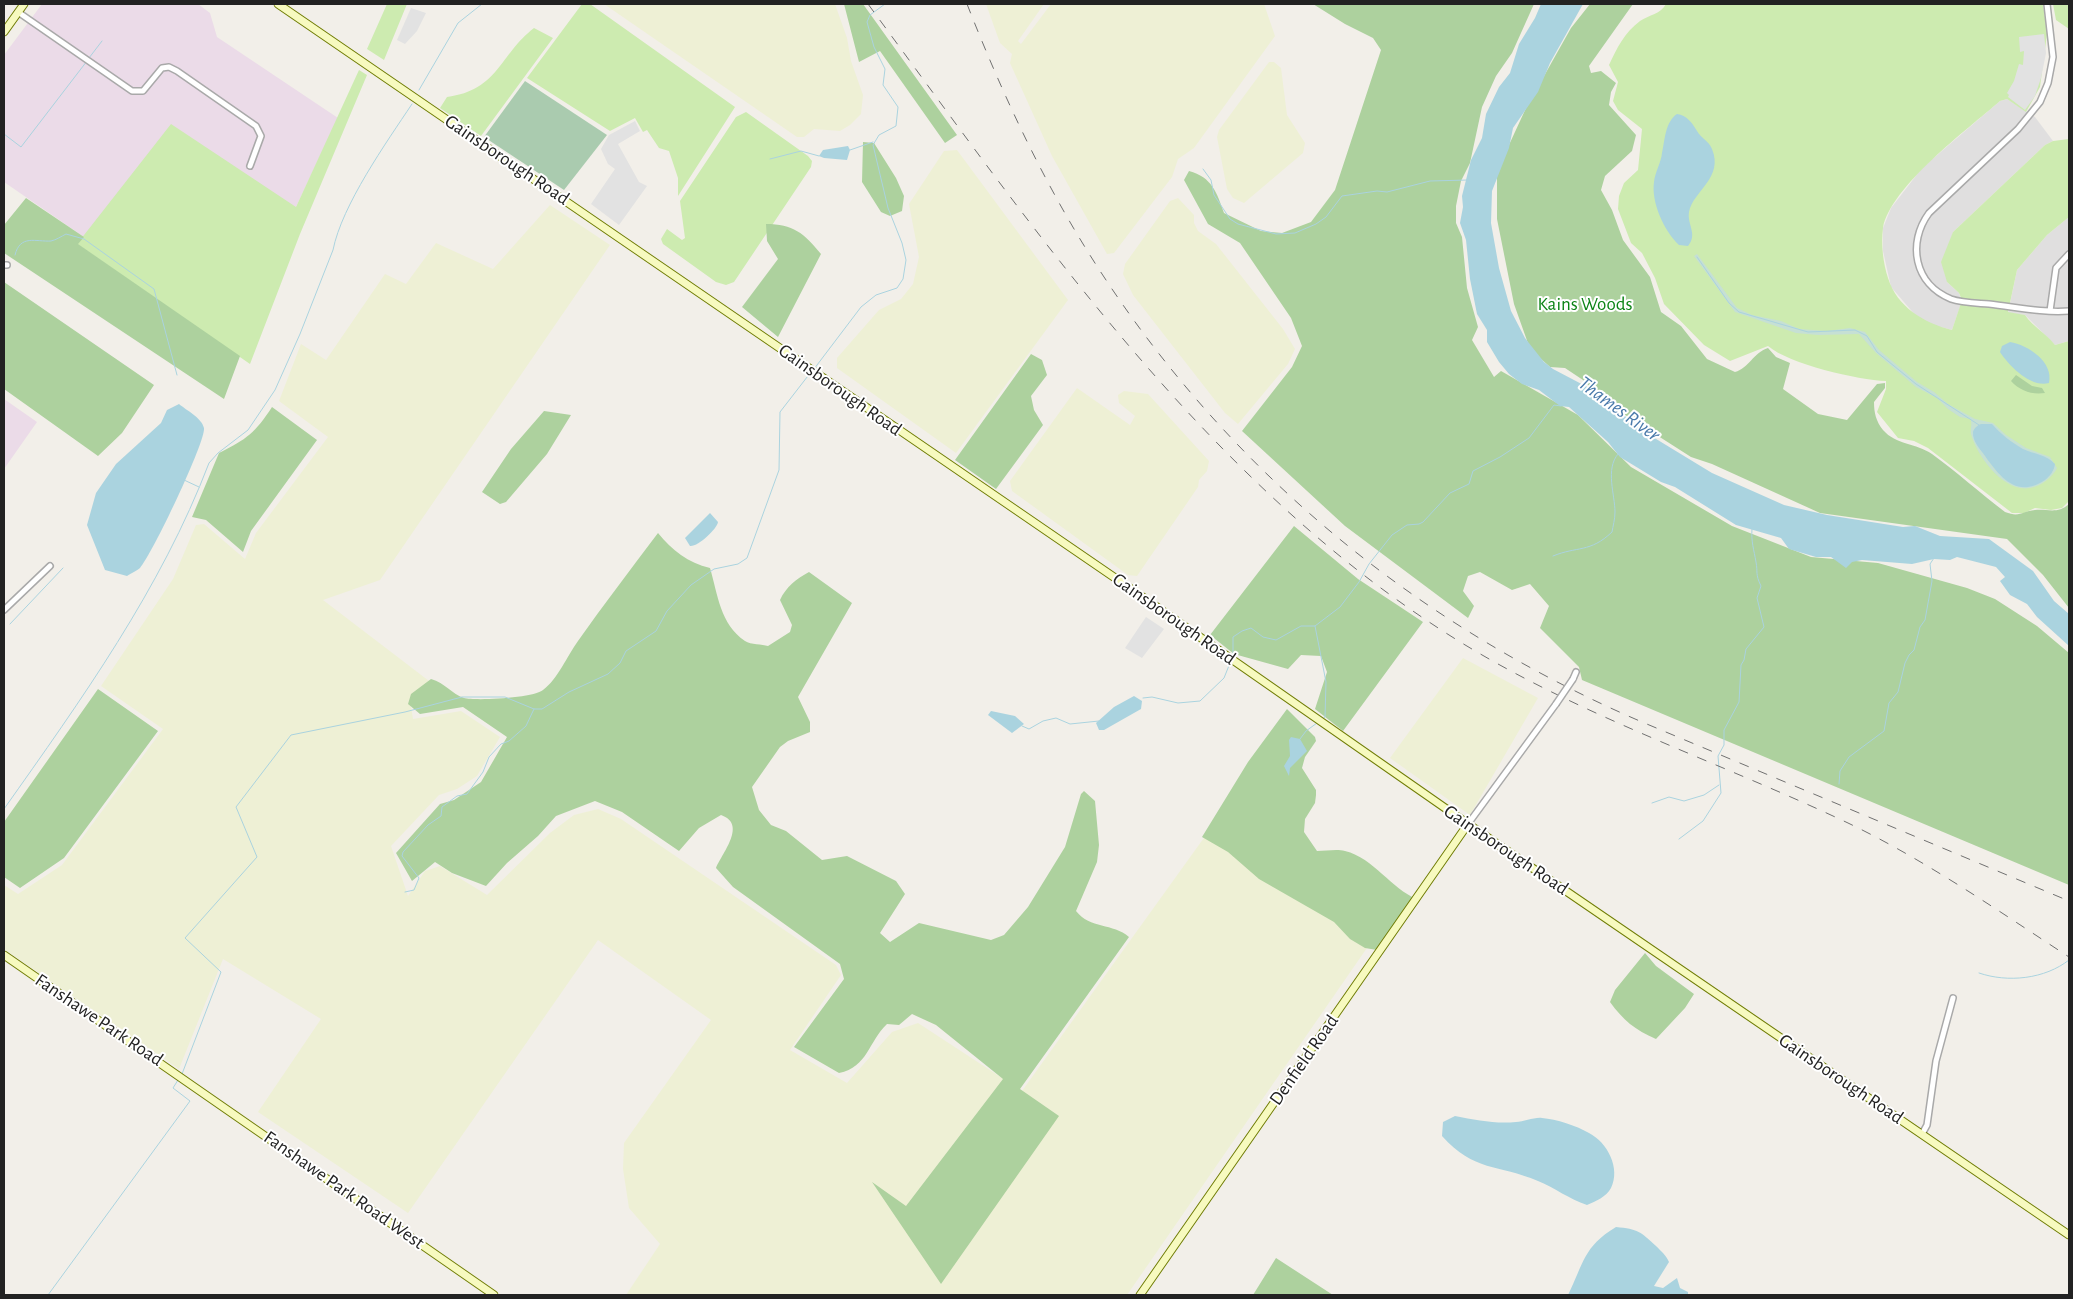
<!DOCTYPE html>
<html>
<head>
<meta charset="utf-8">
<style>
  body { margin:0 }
  #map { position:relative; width:2073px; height:1299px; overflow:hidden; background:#f2efe9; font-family:"Alegreya Sans",sans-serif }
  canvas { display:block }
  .frame { position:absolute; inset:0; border:5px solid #222; pointer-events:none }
</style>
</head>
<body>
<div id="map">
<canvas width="2073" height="1299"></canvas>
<div class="frame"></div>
</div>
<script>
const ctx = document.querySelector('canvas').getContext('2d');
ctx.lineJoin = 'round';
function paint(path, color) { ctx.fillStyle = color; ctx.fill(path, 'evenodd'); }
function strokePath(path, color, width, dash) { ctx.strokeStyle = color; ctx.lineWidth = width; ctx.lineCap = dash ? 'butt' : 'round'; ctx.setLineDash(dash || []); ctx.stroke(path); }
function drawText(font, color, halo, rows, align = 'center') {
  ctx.font = font + ' "Alegreya Sans",sans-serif'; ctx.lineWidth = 4; ctx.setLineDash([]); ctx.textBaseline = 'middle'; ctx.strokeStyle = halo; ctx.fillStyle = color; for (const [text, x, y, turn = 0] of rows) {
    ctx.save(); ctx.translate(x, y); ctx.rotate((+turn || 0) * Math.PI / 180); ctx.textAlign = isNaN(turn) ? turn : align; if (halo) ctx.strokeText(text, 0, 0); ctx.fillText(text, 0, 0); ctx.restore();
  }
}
paint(new Path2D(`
  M 2007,99 L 2035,117 L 2053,141 L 2045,145 L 1953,232 L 1947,282 L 1959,293 L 1962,301 L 1952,330 L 1933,325 L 1916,316 L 1891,287 L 1883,251 L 1883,228 L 1891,208 L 1922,168 L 2000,101 Z
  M 2069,217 L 2069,341 L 2055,345 L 2025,315 L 2008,313 L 2017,270 L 2047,235 Z`), '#e0dfdf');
paint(new Path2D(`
  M 42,4 L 198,4 L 210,13 L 217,37 L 338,118 L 296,207 L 84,237 L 4,182 L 4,55 Z
  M 4,399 L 37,422 L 4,469 Z`), '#ebdbe8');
paint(new Path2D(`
  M 604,4 L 835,4 L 847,38 L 851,61 L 863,95 L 861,114 L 850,125 L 840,131 L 814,129 L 804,137 L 797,137 Z
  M 986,4 L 1044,4 L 1018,41 L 1021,44 L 1051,4 L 1264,4 L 1275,36 L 1194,148 L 1178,159 L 1172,177 L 1114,253 L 1107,254 L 1052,156 L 1010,63 L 1012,54 L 1000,43 Z
  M 1269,62 L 1274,62 L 1281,68 L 1287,115 L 1305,143 L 1303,153 L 1244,203 L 1233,198 L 1227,189 L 1217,137 L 1219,130 Z
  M 957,150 L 1068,300 L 956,453 L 837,368 L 837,358 L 879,310 L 901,299 L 913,284 L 919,257 L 909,204 L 944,151 Z
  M 1178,198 L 1194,215 L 1194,223 L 1198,231 L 1216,244 L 1283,329 L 1295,349 L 1288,364 L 1238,424 L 1225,413 L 1133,295 L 1123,274 L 1125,264 L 1170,201 Z
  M 550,205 L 610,245 L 380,580 L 323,600 L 433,684 L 411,706 L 413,719 L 461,711 L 500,737 L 477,776 L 457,789 L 439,795 L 391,846 L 408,896 L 425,871 L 440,866 L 487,895 L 550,833 L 574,815 L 598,809 L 621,819 L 836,965 L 841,975 L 790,1050 L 847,1083 L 892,1032 L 918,1023 L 1022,1091 L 1206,835 L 1369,945 L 1127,1295 L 626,1295 L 660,1244 L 629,1208 L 623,1169 L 624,1143 L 711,1020 L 598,940 L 408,1213 L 258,1112 L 321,1019 L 223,959 L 179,1069 L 4,949 L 4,885 L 18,894 L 62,865 L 163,729 L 101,686 L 173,579 L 196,525 L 204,524 L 245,559 L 256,533 L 328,437 L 279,401 L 301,344 L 326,360 L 385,274 L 406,284 L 436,243 L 493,269 Z
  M 1077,388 L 1130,425 L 1135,416 L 1119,403 L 1118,395 L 1124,391 L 1148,394 L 1209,461 L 1207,471 L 1199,480 L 1198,487 L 1137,576 L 1128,575 L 1012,491 L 1010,481 Z
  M 1463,658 L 1538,698 L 1470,815 L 1390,758 Z`), '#eef0d5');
paint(new Path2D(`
  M 387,4 L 407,4 L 384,60 L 367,49 Z
  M 582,4 L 590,4 L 735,107 L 678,196 L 678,178 L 669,151 L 659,148 L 647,130 L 643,132 L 635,118 L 610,131 L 527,78 Z
  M 1666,4 L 2043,4 L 2047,34 L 2040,87 L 2026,112 L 2007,99 L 2000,101 C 1968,129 1890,187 1883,228 C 1881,244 1883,263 1888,278 C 1897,307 1924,323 1952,330 L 1962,300 L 1959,293 L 1947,282 L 1941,262 L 1953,232 L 2045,145 L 2053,141 L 2069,139 L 2069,217 L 2047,235 L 2017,270 L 2008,312 L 2025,315 C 2033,327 2046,333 2055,345 L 2069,341 L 2069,501 L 2062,508 L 2051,510 L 2035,508 L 2024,513 L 2012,513 L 1928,448 L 1914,441 L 1898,438 L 1877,412 L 1886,389 L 1886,381 C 1858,380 1789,364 1768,346 L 1730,361 L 1704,345 L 1664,304 L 1655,278 L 1642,253 L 1631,243 L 1618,209 L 1619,196 L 1624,183 L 1638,170 L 1642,129 L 1618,110 L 1613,101 L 1618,82 L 1609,65 C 1617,48 1624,33 1640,21 C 1649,15 1661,14 1666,4 Z
  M 2053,4 L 2069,4 L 2069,29 L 2056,20 Z
  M 534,28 L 553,38 L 481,136 L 440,108 L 447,97 C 499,90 499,55 534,28 Z
  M 359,70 L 367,75 L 300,234 L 250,364 L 77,244 L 171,124 L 296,207 Z
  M 746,112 L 808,156 L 812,161 L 811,167 L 734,282 L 726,285 L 716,282 L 663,244 L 661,239 L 667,229 L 682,240 L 685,238 L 680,201 L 736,117 Z`), '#cdebb0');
paint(new Path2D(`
  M 844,4 L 863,4 L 957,135 L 945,143 L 880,51 L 859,62 Z
  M 1313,4 L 1534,4 L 1512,53 L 1496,76 L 1482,107 L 1470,163 L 1461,181 L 1456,206 L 1456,223 L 1462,237 L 1467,288 L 1478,327 L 1472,340 L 1494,377 L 1501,371 L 1578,415 L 1631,467 L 1732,526 L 1811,557 L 1878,563 L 1967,588 L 1995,599 L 2037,626 L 2069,653 L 2069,885 L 1582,680 L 1579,667 L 1540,628 L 1549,606 L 1530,584 L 1512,590 L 1480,572 L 1468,576 L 1463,591 L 1474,606 L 1468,618 L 1345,526 L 1242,431 L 1292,367 L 1302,346 L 1291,318 L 1240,243 L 1208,224 L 1184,180 L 1189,171 C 1212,177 1217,193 1224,213 L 1261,231 L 1282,233 L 1311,222 L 1335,190 L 1381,50 L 1373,38 L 1345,24 Z
  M 1590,4 L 1633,4 L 1589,66 L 1591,73 L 1601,71 L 1616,83 L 1611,92 L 1609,105 L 1636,135 L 1632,151 L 1605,176 L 1601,190 L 1612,210 L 1623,240 L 1650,277 L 1661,312 L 1681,326 L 1707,359 L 1735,372 C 1749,368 1753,353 1768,348 L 1776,357 L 1790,363 L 1783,389 L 1818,414 L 1847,420 L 1877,384 L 1885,383 L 1885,388 L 1874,402 C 1874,413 1876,421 1883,430 C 1896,445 1916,443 1932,454 C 1957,472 1980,493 2005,512 C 2020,518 2022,511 2035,510 C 2049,509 2058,514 2069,504 L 2069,608 L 2043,575 L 2007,539 L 1820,513 L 1712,464 L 1691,457 L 1605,402 L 1583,380 L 1565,368 L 1550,367 L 1530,349 L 1514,304 L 1497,219 L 1497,171 L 1526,108 L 1571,28 Z
  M 863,142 L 874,143 L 896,178 L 904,196 L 902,211 L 890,216 L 881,212 L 862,182 Z
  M 26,198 L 84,237 L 78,244 L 240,356 L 224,399 L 4,253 L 4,225 Z
  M 766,224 C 793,224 804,233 821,254 L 778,337 L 742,307 L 778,259 L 767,241 Z
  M 4,282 L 154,385 L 122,433 L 98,456 L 4,389 Z
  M 1031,354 L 1042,360 L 1047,375 L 1031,396 L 1034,410 L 1043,425 L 996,489 L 955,460 Z
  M 2016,375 L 2032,386 L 2042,388 L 2045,393 C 2032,395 2020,391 2011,381 Z
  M 272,407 L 317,440 L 251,531 L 243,552 L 206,520 L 192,517 L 219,453 C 247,439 255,433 272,407 Z
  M 544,411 L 571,415 L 547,454 L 506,502 L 500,504 L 482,492 L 511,449 Z
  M 1294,526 L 1358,579 L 1423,622 L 1343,731 L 1315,709 L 1327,672 L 1321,656 L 1301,655 L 1288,669 L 1234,654 L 1210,635 Z
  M 658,533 C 672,550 688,563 710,568 C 718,595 720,624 745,641 C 751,645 762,644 768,646 L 790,632 L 792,625 L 780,600 C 786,587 796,579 809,572 L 852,603 L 798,697 L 810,722 L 810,732 L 788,741 L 780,747 L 752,787 L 759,810 L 771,825 L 786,831 L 822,860 L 847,856 L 896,881 L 905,894 L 880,933 L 890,942 L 919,923 L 991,940 L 1004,935 L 1028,907 L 1065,847 L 1081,794 L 1084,791 L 1095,801 L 1099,845 L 1097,862 L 1076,911 C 1090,929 1113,923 1129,937 L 1020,1089 L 1059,1116 L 941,1284 L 872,1182 L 906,1206 L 1003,1079 L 936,1025 L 912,1014 L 899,1025 L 887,1024 C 868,1042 868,1067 839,1073 L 794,1047 L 844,979 L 840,964 L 733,887 L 716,868 C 723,852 747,824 721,815 L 699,828 L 679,851 L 622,812 L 595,801 L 556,816 L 538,836 L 507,863 L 486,886 L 452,873 L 435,862 L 412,881 L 396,853 L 440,804 L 454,800 L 481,782 L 507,737 L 463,707 L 420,714 L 408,704 L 411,694 L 431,679 C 445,683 452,694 464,698 C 476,701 534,698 543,690 C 558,679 567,656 578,641 C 604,604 631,569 658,533 Z
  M 98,689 L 158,731 L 64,858 L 20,888 L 4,877 L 4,822 Z
  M 1287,709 L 1315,737 L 1316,741 L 1305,757 L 1302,768 L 1316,790 L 1316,795 L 1315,803 L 1305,819 L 1304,832 L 1317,851 C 1326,851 1337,849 1345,851 C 1374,858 1391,889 1417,899 L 1377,950 L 1365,948 L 1350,939 L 1334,922 L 1259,879 L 1228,852 L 1202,837 L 1248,762 Z
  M 1645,953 L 1656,966 L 1694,994 L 1685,1008 L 1656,1039 C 1635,1030 1623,1020 1610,1002 L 1615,990 Z
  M 1276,1258 L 1333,1295 L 1253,1295 Z`), '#add19e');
paint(new Path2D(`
  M 1697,254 L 1737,308 L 1752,315 L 1781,321 L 1799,329 L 1827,331 L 1850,328 L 1865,332 L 1879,350 L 1917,382 L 1934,392 L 1948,404 L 1975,419 L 1993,423 L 2006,435 L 2026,448 L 2050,457 L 2057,468 C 2052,478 2041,486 2030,488 C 2004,493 1977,456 1971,434 C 1970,428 1973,424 1970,419 L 1960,417 L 1948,409 L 1937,398 L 1916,387 L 1876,353 L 1859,334 L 1818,335 L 1796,333 L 1735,312 L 1694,256 Z`), '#c6e0d4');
paint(new Path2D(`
  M 525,81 L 607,135 L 564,190 L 484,137 Z`), '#aacbaf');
paint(new Path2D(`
  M 411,8 L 426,13 L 417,31 L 405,44 L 397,40 Z
  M 2044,34 L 2046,53 L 2041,78 L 2035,96 L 2025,110 L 2008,97 L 2009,95 L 2007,93 L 2014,81 L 2019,64 L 2023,65 L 2024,51 L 2020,52 L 2019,37 Z
  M 635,121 L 640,131 L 618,144 L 639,182 L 647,186 L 619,225 L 591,204 L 615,169 L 608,164 L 601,149 L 609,135 Z
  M 1146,617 L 1164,629 L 1142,658 L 1125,648 Z`), '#e2e2e2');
paint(new Path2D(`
  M 1541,4 L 1583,4 L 1550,63 L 1538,92 L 1513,128 L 1509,148 L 1492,191 L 1491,223 L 1499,268 L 1511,311 L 1525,338 L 1544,362 L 1553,369 L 1593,390 L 1643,431 L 1712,473 L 1784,505 L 1827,515 L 1903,527 L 1915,526 L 1940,536 L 1989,539 L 2033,571 L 2054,601 L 2069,614 L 2069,646 L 2037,617 L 2027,604 L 2010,595 L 2000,581 L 2005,577 L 1996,567 L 1957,557 L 1950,560 L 1934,559 L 1912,564 L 1862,560 L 1852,562 L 1846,568 L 1831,557 L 1816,557 L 1789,549 L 1781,538 L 1736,525 L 1675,487 L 1661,482 L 1620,457 L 1608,442 L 1569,407 L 1560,406 L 1539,390 L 1522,384 L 1509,374 L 1499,362 L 1487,342 L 1487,330 L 1477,314 L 1470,279 L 1466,240 L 1460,223 L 1463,207 L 1462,196 L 1471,160 L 1482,138 L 1486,114 L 1499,87 L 1510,73 L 1519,44 L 1535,18 Z
  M 1677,114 C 1687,115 1692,123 1697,131 C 1701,138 1709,141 1712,149 C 1724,178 1693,191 1689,212 C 1687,225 1698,234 1688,246 L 1679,245 C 1664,231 1651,202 1654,182 C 1655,172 1661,163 1662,153 C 1665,140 1665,122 1677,114 Z
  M 848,146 L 850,150 L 847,160 L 824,158 L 819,156 L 823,150 Z
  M 2010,342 C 2028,345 2054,362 2049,383 C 2031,388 2009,366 2000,352 L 2002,346 Z
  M 179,404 C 186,410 202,418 204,428 C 206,441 152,555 140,568 C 137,571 131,573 127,576 L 105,570 L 87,525 L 96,493 L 116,464 L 161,423 L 167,410 Z
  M 1981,424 L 1992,424 C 2001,434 2011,442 2023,449 C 2034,454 2047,455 2055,464 C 2054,471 2050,476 2045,480 C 2017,499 2000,477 1985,456 C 1981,450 1972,441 1973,432 C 1974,428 1978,425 1981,424 Z
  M 710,513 L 718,522 C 717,529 698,547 690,546 L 685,538 Z
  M 1134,696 L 1142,701 L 1141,709 L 1104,730 L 1099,730 L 1096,723 L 1114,707 Z
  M 991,711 L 1015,716 L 1024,724 L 1012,733 L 988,715 Z
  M 1291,737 L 1300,739 L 1307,751 L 1290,768 L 1289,776 L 1284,766 L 1290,756 L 1289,740 Z
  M 1455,1116 C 1476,1120 1495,1124 1516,1122 C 1524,1122 1534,1117 1542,1118 C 1556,1119 1577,1126 1589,1133 C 1607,1142 1621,1168 1611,1188 C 1606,1197 1596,1201 1587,1205 C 1569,1199 1555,1188 1538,1181 C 1498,1164 1474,1172 1442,1136 L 1443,1122 Z
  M 1616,1227 C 1638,1229 1641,1232 1656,1246 C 1661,1251 1666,1255 1669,1262 L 1654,1286 L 1663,1288 L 1677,1278 L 1680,1288 L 1688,1292 L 1688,1295 L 1568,1295 C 1584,1263 1583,1247 1616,1227 Z`), '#aad3df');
strokePath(new Path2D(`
  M 89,58 L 102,41
  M 419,90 L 458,23 L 482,4
  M 4,134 L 21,147 L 87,61
  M 850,150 L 873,142
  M 770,159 L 801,151 L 819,156
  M 1203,169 L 1211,180 L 1214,195 L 1230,219 L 1238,224 L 1276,234 L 1295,233 L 1316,224 L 1326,217 L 1342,196 L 1377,191 L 1387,192 L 1430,181 L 1468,180
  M 15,255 C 20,234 36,242 51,241 C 56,240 62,236 66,234 L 84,239 L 154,289 L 177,375
  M 1697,257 L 1729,303 L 1739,312 L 1808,332 L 1855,330 L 1867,336 L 1877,352 L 1916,384 L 1979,425
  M 814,369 L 861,307 L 876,295 L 897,288 L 903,279 L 906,260 L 902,243 L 888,208 L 873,145 L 879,135 L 896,126 L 898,107 L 883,85 L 885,69 L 874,47 L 867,22 L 870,15 L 885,4
  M 184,480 L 199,487
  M 1553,556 C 1577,546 1590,553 1612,532 C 1613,526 1615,519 1615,512 C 1615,495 1605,469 1618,454
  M 10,624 L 63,568
  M 1315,626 L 1326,682 L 1325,717 L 1322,719
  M 1233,657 L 1233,637 L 1242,631 L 1251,628 L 1263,637 L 1276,640 L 1301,626 L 1315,626 L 1340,607 L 1359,582 L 1369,564 L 1392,535 L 1407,525 L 1419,524 L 1423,522 L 1450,493 L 1469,484 L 1473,471 L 1500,457 L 1529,438 L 1554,405 L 1561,406
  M 1143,698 L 1152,697 L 1178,703 L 1200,701 L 1224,678 L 1230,663
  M 1022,726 L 1029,729 L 1043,721 L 1056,718 L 1070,724 L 1099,721
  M 1300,739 L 1306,731 L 1317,723
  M 1839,784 L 1840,771 L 1849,757 L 1884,731 L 1889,703 L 1898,692 L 1905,663 L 1909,655 L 1914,650 L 1920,627 L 1925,620 L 1932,581 L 1930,564 L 1934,558
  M 1652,803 L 1669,797 L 1684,801 L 1704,795 L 1719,785
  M 4,809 C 81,700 161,589 209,463 L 218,453 L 248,430 L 275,390 L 300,334 L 333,250 C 342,205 386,143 412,104
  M 1679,839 L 1703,821 L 1721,793 L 1718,756 L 1724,745 L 1724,730 L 1739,702 L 1741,665 L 1744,660 L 1746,649 L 1764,627 L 1757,598 L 1761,586 C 1755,574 1758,572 1756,562 C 1754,550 1751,542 1752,529
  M 405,892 L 414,890 L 419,878 L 402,856 L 403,852 L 428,825 L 441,816 L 442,807 L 457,796 L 467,794 L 483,772 L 489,757 L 501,744 L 509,741 L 526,726 L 534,709
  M 1979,973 C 2008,983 2045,979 2069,960
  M 182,1074 L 221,972 L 185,938 L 257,857 L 236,807 L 291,735 L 405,712 L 462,697 L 505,697 L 534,709 L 542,709 L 569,692 L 608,674 L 620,663 L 626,651 L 656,631 L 667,611 L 691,585 L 714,569 L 738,564 L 747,558 L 779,470 L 780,412 L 811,372
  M 48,1295 L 190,1101 L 173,1088 L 178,1080`), '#aad3df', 1);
const street = new Path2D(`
  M 2047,4 L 2053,57 L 2048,83 L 2040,102 L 2018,129 L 1929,213 C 1907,243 1914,284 1951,299 C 1962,303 1977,303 1989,304 C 2016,307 2042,313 2069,311
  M 18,12 L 132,91 L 143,91 L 162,68 L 169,67 L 177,71 L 256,126 L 261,136 L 250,166
  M 4,265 L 7,265
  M 2050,311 L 2056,268 L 2069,254
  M 4,610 L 50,566
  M 1573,679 L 1576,672
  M 1468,824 L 1556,704
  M 1922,1134 L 1927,1125 L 1936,1061 L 1953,998`);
const secondary = new Path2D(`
  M 278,4 L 1121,582 L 1468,824 L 2069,1235
  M 4,32 L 24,4
  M 4,955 L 494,1295
  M 1140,1295 L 1468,824`);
strokePath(street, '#a9a9a9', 8);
strokePath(secondary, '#707d05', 9);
strokePath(street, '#fff', 5);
strokePath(secondary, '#f7fabf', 7);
strokePath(new Path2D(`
  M 868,4 C 1039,236 1208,485 1457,640 C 1580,716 1717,761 1848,823 C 1925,860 1997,910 2069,957
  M 967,4 C 998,83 1033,160 1077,234 C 1210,456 1405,620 1642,722 L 2069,901`), '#707070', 1, [10, 10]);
const streetBridge = new Path2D(`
  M 1556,704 L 1573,679`);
strokePath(streetBridge, '#a9a9a9', 8, []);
strokePath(streetBridge, '#fff', 5);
drawText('19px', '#222', '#fff', [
  ["Gainsborough Road",507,160,34],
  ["Gainsborough Road",840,390,35],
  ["Gainsborough Road",1174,619,35],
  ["Gainsborough Road",1506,850,34],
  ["Fanshawe Park Road",99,1020,34],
  ["Denfield Road",1304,1060,-55],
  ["Gainsborough Road",1841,1079,34],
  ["Fanshawe Park Road West",344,1190,35]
]);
drawText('19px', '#0c8416', '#fff', [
  ["Kains Woods",1585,304]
]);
drawText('italic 20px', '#4a7aab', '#fff', [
  ["Thames River",1619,409,36]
]);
</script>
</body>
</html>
